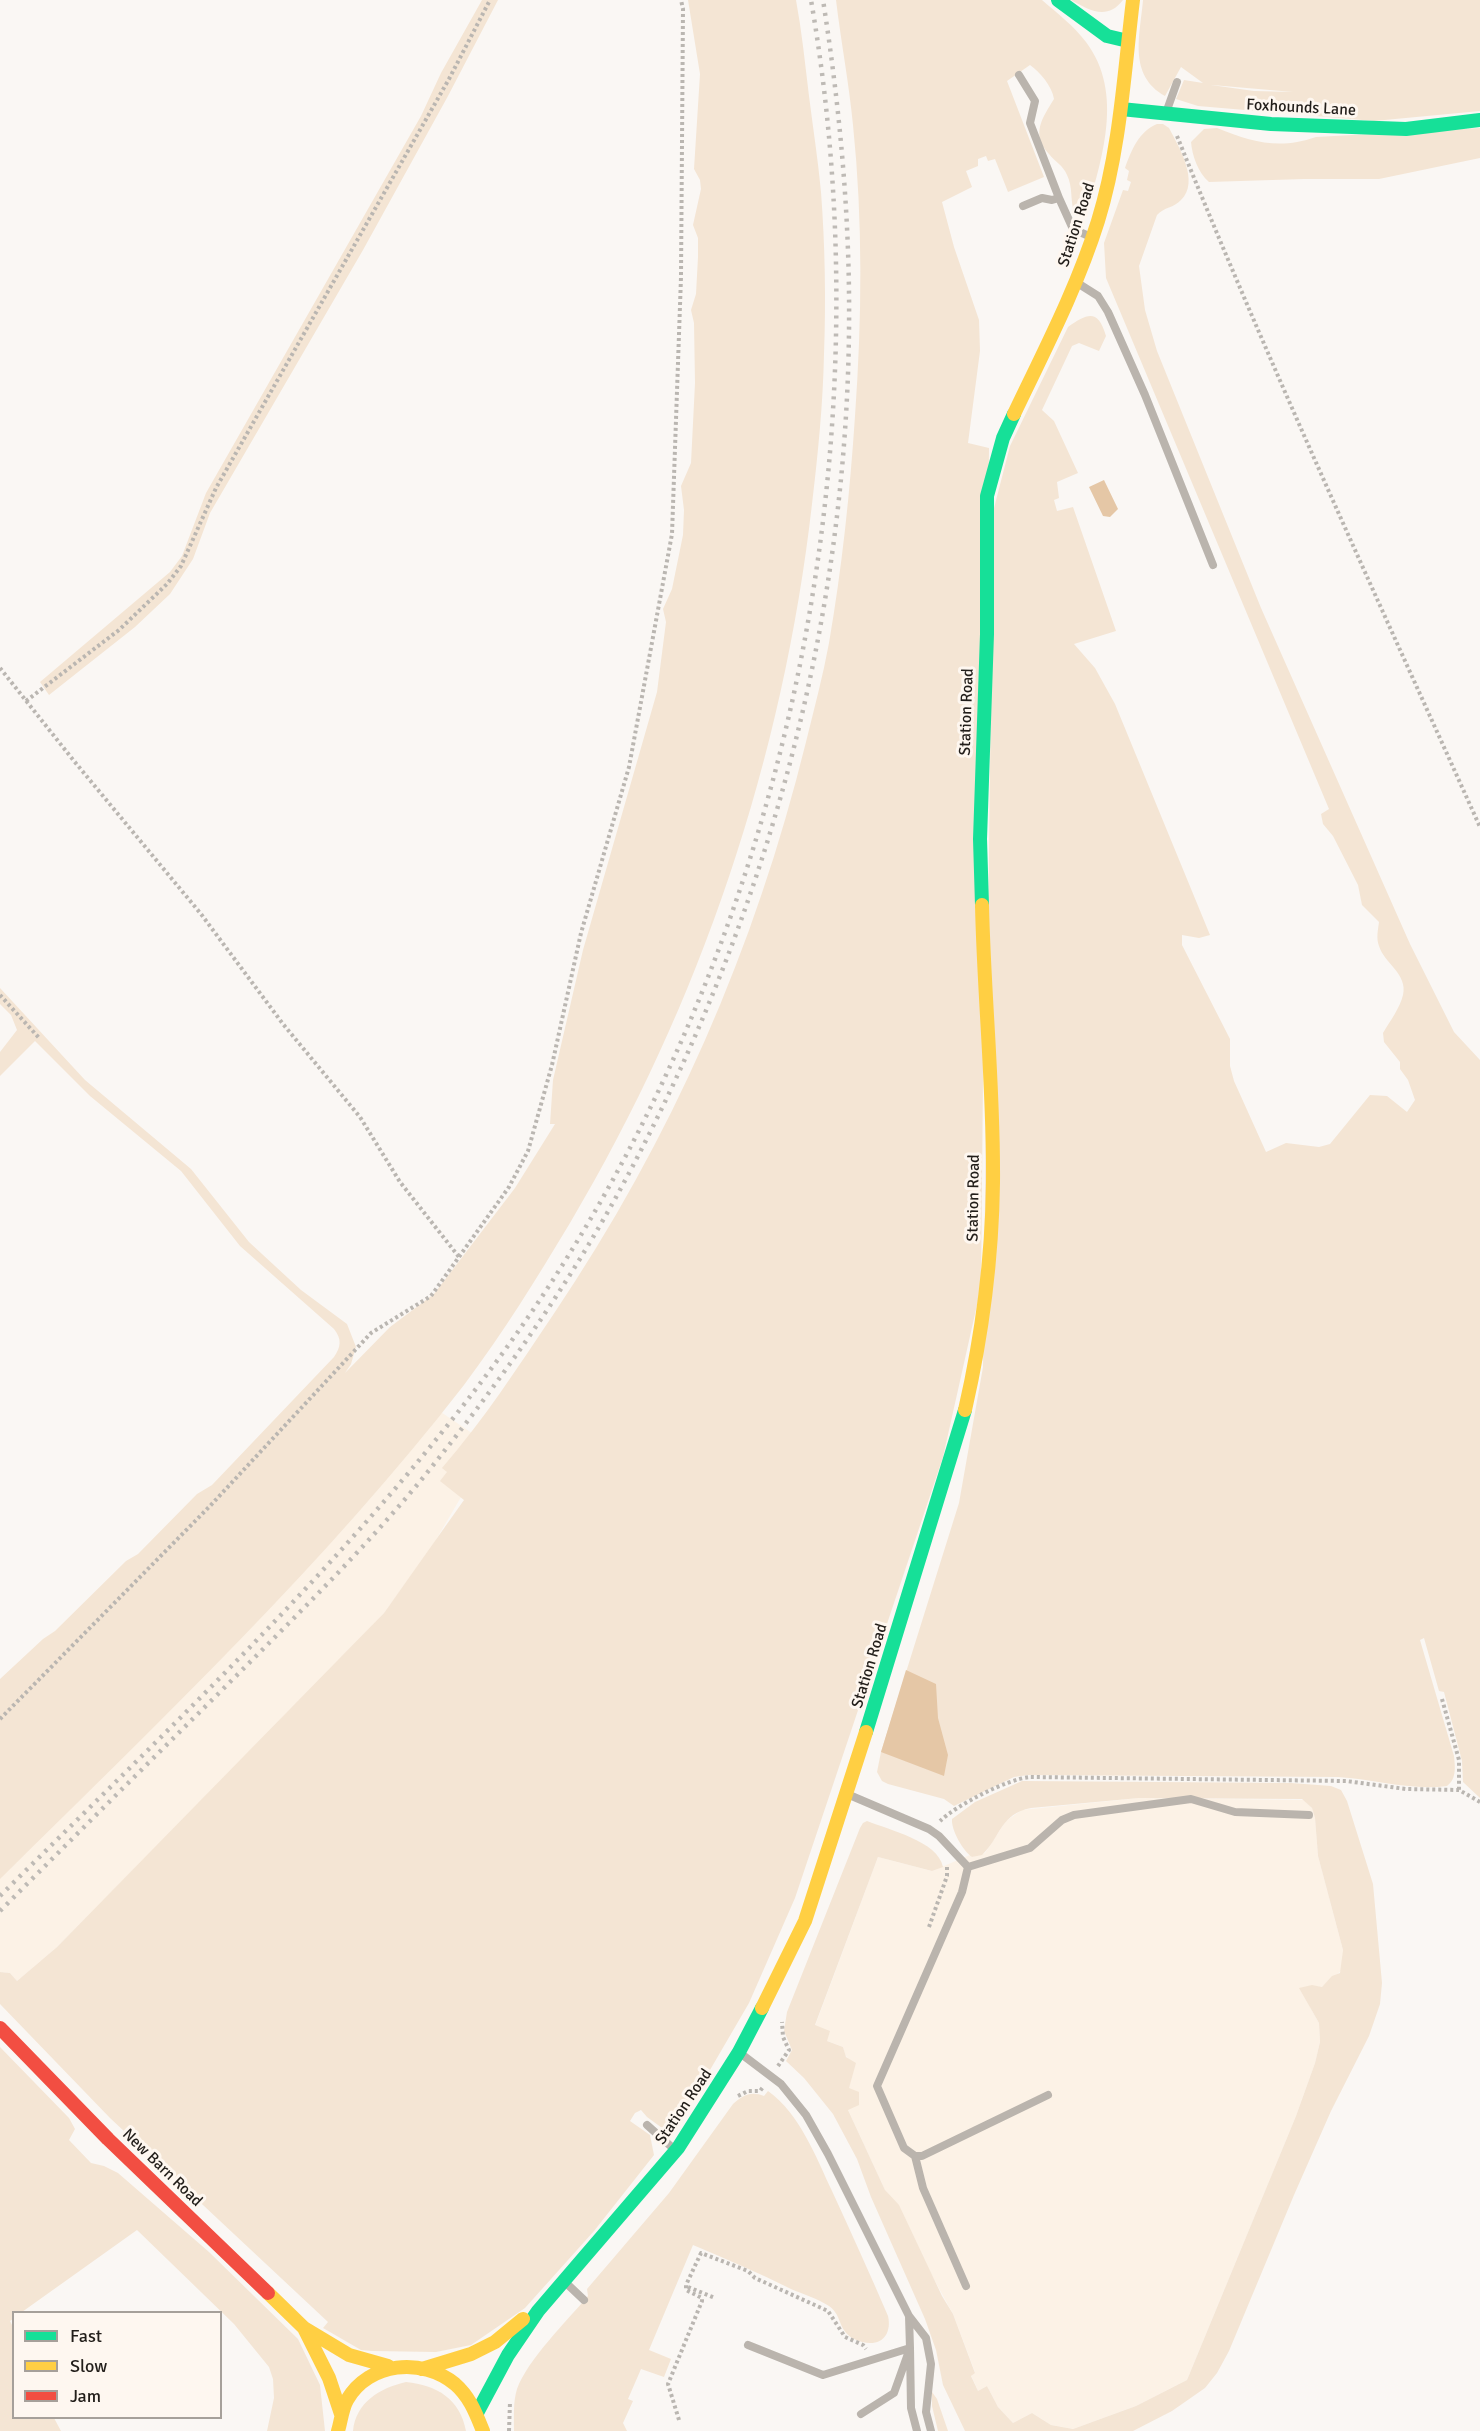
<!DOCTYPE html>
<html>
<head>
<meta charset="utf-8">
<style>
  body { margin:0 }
  #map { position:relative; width:1480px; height:2431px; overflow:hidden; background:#faf7f4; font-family:Signika,sans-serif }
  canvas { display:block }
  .legend { position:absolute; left:12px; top:2311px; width:210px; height:108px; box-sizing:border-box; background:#fef7f0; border:2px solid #a6a09a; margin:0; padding:8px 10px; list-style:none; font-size:18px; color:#221e1a }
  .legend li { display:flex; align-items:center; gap:12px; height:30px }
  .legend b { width:30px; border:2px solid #a6a09a }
</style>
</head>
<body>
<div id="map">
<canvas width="1480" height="2431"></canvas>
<ul class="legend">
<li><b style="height:8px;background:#16e098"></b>Fast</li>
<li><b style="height:8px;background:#ffcf43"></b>Slow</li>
<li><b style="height:8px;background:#f24e42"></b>Jam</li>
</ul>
</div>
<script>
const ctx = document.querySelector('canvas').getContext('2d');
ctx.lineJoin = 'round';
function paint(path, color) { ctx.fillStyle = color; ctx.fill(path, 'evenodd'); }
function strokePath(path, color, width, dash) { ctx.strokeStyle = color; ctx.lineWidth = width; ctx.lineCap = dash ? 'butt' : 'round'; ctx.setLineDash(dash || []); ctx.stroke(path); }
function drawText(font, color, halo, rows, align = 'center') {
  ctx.font = font + ' Signika,sans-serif'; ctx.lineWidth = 6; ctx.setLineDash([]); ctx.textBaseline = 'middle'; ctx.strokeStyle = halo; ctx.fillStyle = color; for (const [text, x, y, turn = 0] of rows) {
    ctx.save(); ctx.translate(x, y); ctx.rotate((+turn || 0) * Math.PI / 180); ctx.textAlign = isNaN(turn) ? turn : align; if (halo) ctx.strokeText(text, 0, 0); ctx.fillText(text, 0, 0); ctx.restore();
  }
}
paint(new Path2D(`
  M 401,1385 L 491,1446 L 430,1550 L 384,1613 L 344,1656 L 57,1947 L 17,1981 L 10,1973 L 0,1972 L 0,1782 Z
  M 1139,1798 L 1304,1800 L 1312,1808 L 1315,1818 L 1318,1856 L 1343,1950 L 1342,1970 L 1322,1987 L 1308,1986 L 1311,2009 L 1319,2023 L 1320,2042 L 1315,2063 L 1296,2116 L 1187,2380 L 1136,2406 L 1073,2429 L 1051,2425 L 1032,2413 L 1013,2423 L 998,2407 L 987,2386 L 978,2391 L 971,2375 L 975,2372 L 953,2314 L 885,2190 L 848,2110 L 850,2060 L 845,2055 L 843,2047 L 827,2041 L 815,2026 L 878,1857 L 932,1871 L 970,1855 L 972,1857 L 985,1853 L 1006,1821 L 1022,1810 Z`), '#fcf2e6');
paint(new Path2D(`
  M 482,0 L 498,0 L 448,96 L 363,250 L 210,513 L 193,559 L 170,594 L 135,627 L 49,695 L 40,682 L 170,572 L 182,556 L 206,493 L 421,116 L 441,73 Z
  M 688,0 L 796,0 C 802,32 805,64 809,96 C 813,128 818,160 821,192 C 825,245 826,300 824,354 C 823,404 818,454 812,504 C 783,758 701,1003 570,1223 C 537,1278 503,1333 464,1385 C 327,1562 159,1722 0,1879 L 0,1679 L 43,1639 L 55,1631 L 126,1561 L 138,1554 L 197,1494 L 212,1485 L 334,1357 C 341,1347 342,1339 334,1329 L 240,1246 L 181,1171 L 90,1096 L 35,1041 L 0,1076 L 0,1052 L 17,1030 L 11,1015 L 0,1004 L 0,988 L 85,1080 L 191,1169 L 249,1242 L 301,1290 L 347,1324 L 356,1347 L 351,1364 L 345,1373 L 390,1327 L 434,1294 L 515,1188 L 555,1124 L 550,1124 L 553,1080 L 583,950 L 657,692 L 666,622 L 663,609 L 672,589 L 683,535 L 684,510 L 681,486 L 691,463 L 695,383 L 694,323 L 691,310 L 696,294 L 698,257 L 698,238 L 693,225 L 701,189 L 700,180 L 694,169 L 700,74 Z
  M 836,0 L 1042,0 C 1057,13 1074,26 1086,42 C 1125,94 1101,160 1086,216 L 1074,212 C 1070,200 1073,187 1067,175 C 1063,165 1055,162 1049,154 C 1030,134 1043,117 1054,99 C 1052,86 1040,72 1030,65 L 1007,81 L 1044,177 L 1008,192 L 995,159 L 988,161 L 986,156 L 978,159 L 978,166 L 966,171 L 972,187 L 942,202 L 954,247 L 979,320 L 980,351 L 968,443 L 989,448 L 981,1287 L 943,1457 L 795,1898 L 749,2003 L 710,2070 L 669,2133 L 647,2117 L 641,2110 L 635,2113 L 630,2121 L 650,2135 L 654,2155 L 594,2231 L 525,2308 L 471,2345 L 436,2352 L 372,2351 L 361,2350 L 323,2328 L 328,2322 L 110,2118 L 0,2004 L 0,1972 L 10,1973 L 17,1981 L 57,1947 L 384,1613 L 464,1500 L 440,1481 L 447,1472 L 442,1468 C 483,1421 518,1367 553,1315 C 672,1139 755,949 806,742 C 814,709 823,676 829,643 C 842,568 850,492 855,416 C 862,320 863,221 853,125 C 849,83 841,42 836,0 Z
  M 1071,0 L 1123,0 C 1107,21 1089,10 1071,0 Z
  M 1143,0 L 1480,0 L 1480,111 L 1374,121 L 1198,106 L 1176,99 L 1184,80 L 1203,83 L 1181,67 L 1165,96 C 1128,75 1140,36 1143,0 ZM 1211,85 L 1212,85 L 1293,92 L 1254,91 Z
  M 1157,124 L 1163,124 L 1169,128 C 1179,147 1200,182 1181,200 C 1174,208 1164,207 1157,215 L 1139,266 L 1145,310 L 1157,351 L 1261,608 L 1410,944 L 1454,1032 L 1480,1060 L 1480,1798 L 1463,1782 L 1462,1761 L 1444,1692 L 1439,1691 L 1424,1638 L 1420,1640 L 1454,1756 C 1455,1766 1457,1779 1447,1786 C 1411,1791 1374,1779 1338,1777 L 1028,1775 L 1014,1777 L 954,1806 L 944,1799 L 888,1784 L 882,1781 L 877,1772 L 881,1752 L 959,1503 L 983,1367 L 993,512 L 1010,446 L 1068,327 C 1088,313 1098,309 1106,336 L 1099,351 L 1079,343 L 1072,346 L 1042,410 L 1054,421 L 1078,473 L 1057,482 L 1059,498 L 1054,500 L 1057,511 L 1073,507 L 1116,631 L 1074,644 L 1095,668 L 1115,704 L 1210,935 L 1199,938 L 1182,935 L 1182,945 L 1230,1039 L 1230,1066 L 1234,1081 L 1266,1152 L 1286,1143 L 1319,1147 L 1330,1144 L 1370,1095 L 1387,1096 L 1407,1112 L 1415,1100 L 1408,1080 L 1400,1069 L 1400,1062 L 1384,1042 L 1383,1033 C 1390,1021 1400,1008 1403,995 C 1408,974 1384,963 1379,946 C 1376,938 1378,930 1379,922 L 1362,905 L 1358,885 L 1333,836 L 1323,824 L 1321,814 L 1329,809 L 1106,278 L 1104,243 L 1123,190 L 1128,191 L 1131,182 L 1127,180 L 1129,171 L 1125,168 C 1131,151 1139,131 1157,124 Z
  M 1217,128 C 1252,142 1279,150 1316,137 L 1480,128 L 1480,158 L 1379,179 L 1304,179 L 1209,182 C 1198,173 1192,155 1191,142 L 1204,129 Z
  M 1022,1781 L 1291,1783 L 1331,1786 L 1341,1790 L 1347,1801 L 1373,1884 L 1382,1983 L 1380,2004 L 1369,2036 L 1331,2111 L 1294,2195 L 1229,2351 L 1217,2373 L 1205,2388 L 1172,2411 L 1133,2431 L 965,2431 L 943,2385 L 936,2350 L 925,2319 L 871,2197 L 857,2159 L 833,2114 L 804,2078 L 786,2061 L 792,2050 L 784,2031 L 787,2012 L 860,1828 L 863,1823 L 867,1821 C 889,1830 938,1841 943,1867 L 932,1871 L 878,1857 L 815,2025 L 830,2031 L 827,2041 L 843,2047 L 846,2057 L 856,2063 L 849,2088 L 859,2092 L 859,2105 L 848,2110 L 885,2190 L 899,2205 L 942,2296 L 953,2314 L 975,2373 L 971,2376 L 978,2391 L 987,2386 L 998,2407 L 1013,2423 L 1032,2413 L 1051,2425 L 1073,2429 L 1136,2406 L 1187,2380 L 1296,2116 L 1315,2063 L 1320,2042 L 1319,2023 L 1299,1988 L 1312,1985 L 1322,1987 L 1332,1976 L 1340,1973 L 1343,1950 L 1318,1856 L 1315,1818 L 1312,1808 L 1302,1799 L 1139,1798 L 1031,1808 C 1000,1814 1001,1837 982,1855 L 972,1857 C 963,1851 951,1830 952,1819 L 975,1802 Z
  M 0,2047 L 69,2118 L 75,2129 L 69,2140 L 91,2163 L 104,2166 L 118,2173 L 209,2252 L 298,2339 L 320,2385 L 325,2431 L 267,2431 L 274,2398 L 273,2379 L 269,2367 L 234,2324 L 137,2230 L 22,2312 L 14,2312 L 13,2319 L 10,2321 L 14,2329 L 14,2418 L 54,2418 L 61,2431 L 0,2431 Z
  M 768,2091 C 800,2114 816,2157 832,2191 C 851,2232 870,2274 888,2316 C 892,2334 882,2347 862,2342 C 836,2335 844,2316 829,2306 C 818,2299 803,2294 791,2289 C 759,2273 726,2259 693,2245 L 649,2350 L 671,2359 L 664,2377 L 641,2369 L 628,2399 L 633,2401 L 623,2423 L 627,2431 L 514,2431 C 514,2417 513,2402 517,2389 C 528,2359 567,2321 588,2296 L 587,2289 L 669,2193 L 733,2104 C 743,2095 751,2091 764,2096 Z
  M 406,2382 C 437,2385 460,2399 466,2431 L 353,2431 C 356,2402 380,2388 406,2382 Z
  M 932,2392 L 937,2399 L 948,2431 L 938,2431 L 932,2406 Z`), '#f4e5d4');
paint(new Path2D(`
  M 1104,480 L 1118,509 L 1110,517 L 1103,516 L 1089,487 Z
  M 906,1670 L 936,1684 L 938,1718 L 948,1755 L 944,1776 L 881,1752 Z`), '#e5c7a6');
strokePath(new Path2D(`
  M 1177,136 C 1271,369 1377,598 1480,827
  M 0,668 L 74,761 L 201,914 L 283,1024 L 360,1117 L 400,1182 L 459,1257
  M 26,701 L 119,630 L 167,584 L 181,566 L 216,488 L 449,79 L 490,0
  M 0,995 L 40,1039
  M 1442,1699 L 1459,1760 L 1459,1790
  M 0,1719 L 210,1506 L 371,1333 L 431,1296 L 509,1187 L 528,1151 L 552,1065 L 581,933 L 629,767 L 672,534 L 681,277 L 683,9 L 681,0
  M 940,1821 C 957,1805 1007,1779 1030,1777 L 1346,1781 L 1406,1789 L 1459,1790 L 1480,1802
  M 929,1927 L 947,1876 L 947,1866
  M 778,2066 L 789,2050 L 783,2037 L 782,2022
  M 738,2096 L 748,2091 L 760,2091 L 763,2087
  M 688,2287 L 715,2298
  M 679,2420 L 668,2384 L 702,2301 L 702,2298 L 686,2290 L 686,2285 L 701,2253 L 748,2271 L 755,2278 L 828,2311 L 845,2337 L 863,2345 L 866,2349
  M 509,2431 L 510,2402`), '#bab6b1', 4, [3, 3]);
strokePath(new Path2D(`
  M 1019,75 L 1035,101 L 1030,123 L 1059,198
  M 1167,110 L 1177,82
  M 1023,206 L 1042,198 L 1052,200 L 1059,198 L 1073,229 L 1091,237
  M 1079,284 L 1098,296 L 1108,312 L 1145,395 L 1213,565
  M 847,1794 L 929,1829 L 939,1836 L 968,1867 L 962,1892 L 877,2086 L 904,2148 L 915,2156 L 922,2156 L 1048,2095
  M 968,1867 L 1030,1848 L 1062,1820 L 1074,1815 L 1191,1799 L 1235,1812 L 1309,1815
  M 740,2053 L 781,2084 L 806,2115 L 828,2154 L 909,2316 L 910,2348 L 894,2393 L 861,2414
  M 647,2125 L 675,2150
  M 915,2156 L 923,2188 L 966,2286
  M 565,2282 L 584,2300
  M 909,2316 L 926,2338 L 931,2364 L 926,2412 L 931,2431
  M 748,2345 L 823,2375 L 910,2348 L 911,2408 L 917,2431`), '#bab4ad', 8);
strokePath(new Path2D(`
  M 1058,0 L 1107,36 L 1128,41
  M 1121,109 L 1271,124 L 1406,129 L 1480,120
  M 982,905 L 980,839 L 987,634 L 987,496 L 1003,438 L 1014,414
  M 866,1732 L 965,1410
  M 477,2413 L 508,2355 L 538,2311 L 678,2148 L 739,2052 L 762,2008`), '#16e098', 14);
strokePath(new Path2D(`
  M 1014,414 C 1044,351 1077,288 1098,221 C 1120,150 1124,74 1133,0
  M 965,1410 C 982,1336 992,1259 993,1183 C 994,1090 984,998 982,905
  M 762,2008 L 805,1921 L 866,1732
  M 268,2293 L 304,2328 L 349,2355 L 388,2366
  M 304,2328 L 329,2378 L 341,2414
  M 422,2369 L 471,2354 L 495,2342 L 523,2319
  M 338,2431 C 341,2421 342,2409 347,2400 C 369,2362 422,2357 455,2384 C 470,2397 476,2414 483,2431`), '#ffcf43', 14);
strokePath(new Path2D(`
  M 0,2028 L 108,2139 L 268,2293`), '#f24e42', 14);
strokePath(new Path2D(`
  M 0,1896 C 175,1722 356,1554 502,1354 C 780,973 891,463 811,0
  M 0,1911 C 73,1838 145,1766 218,1694 C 288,1624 359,1555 422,1479 C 493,1391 560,1298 615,1199 C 774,910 860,582 848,251 C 845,167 836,83 823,0`), '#bebab5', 4.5, [3, 6]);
drawText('16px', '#221e1a', '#fef7f0', [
  ["Foxhounds Lane",1301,108,3],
  ["Station Road",1077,225,-72],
  ["Station Road",967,712,-88],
  ["Station Road",974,1198,-89],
  ["Station Road",870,1666,-73],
  ["Station Road",684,2107,-56],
  ["New Barn Road",162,2168,44]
]);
</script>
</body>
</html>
